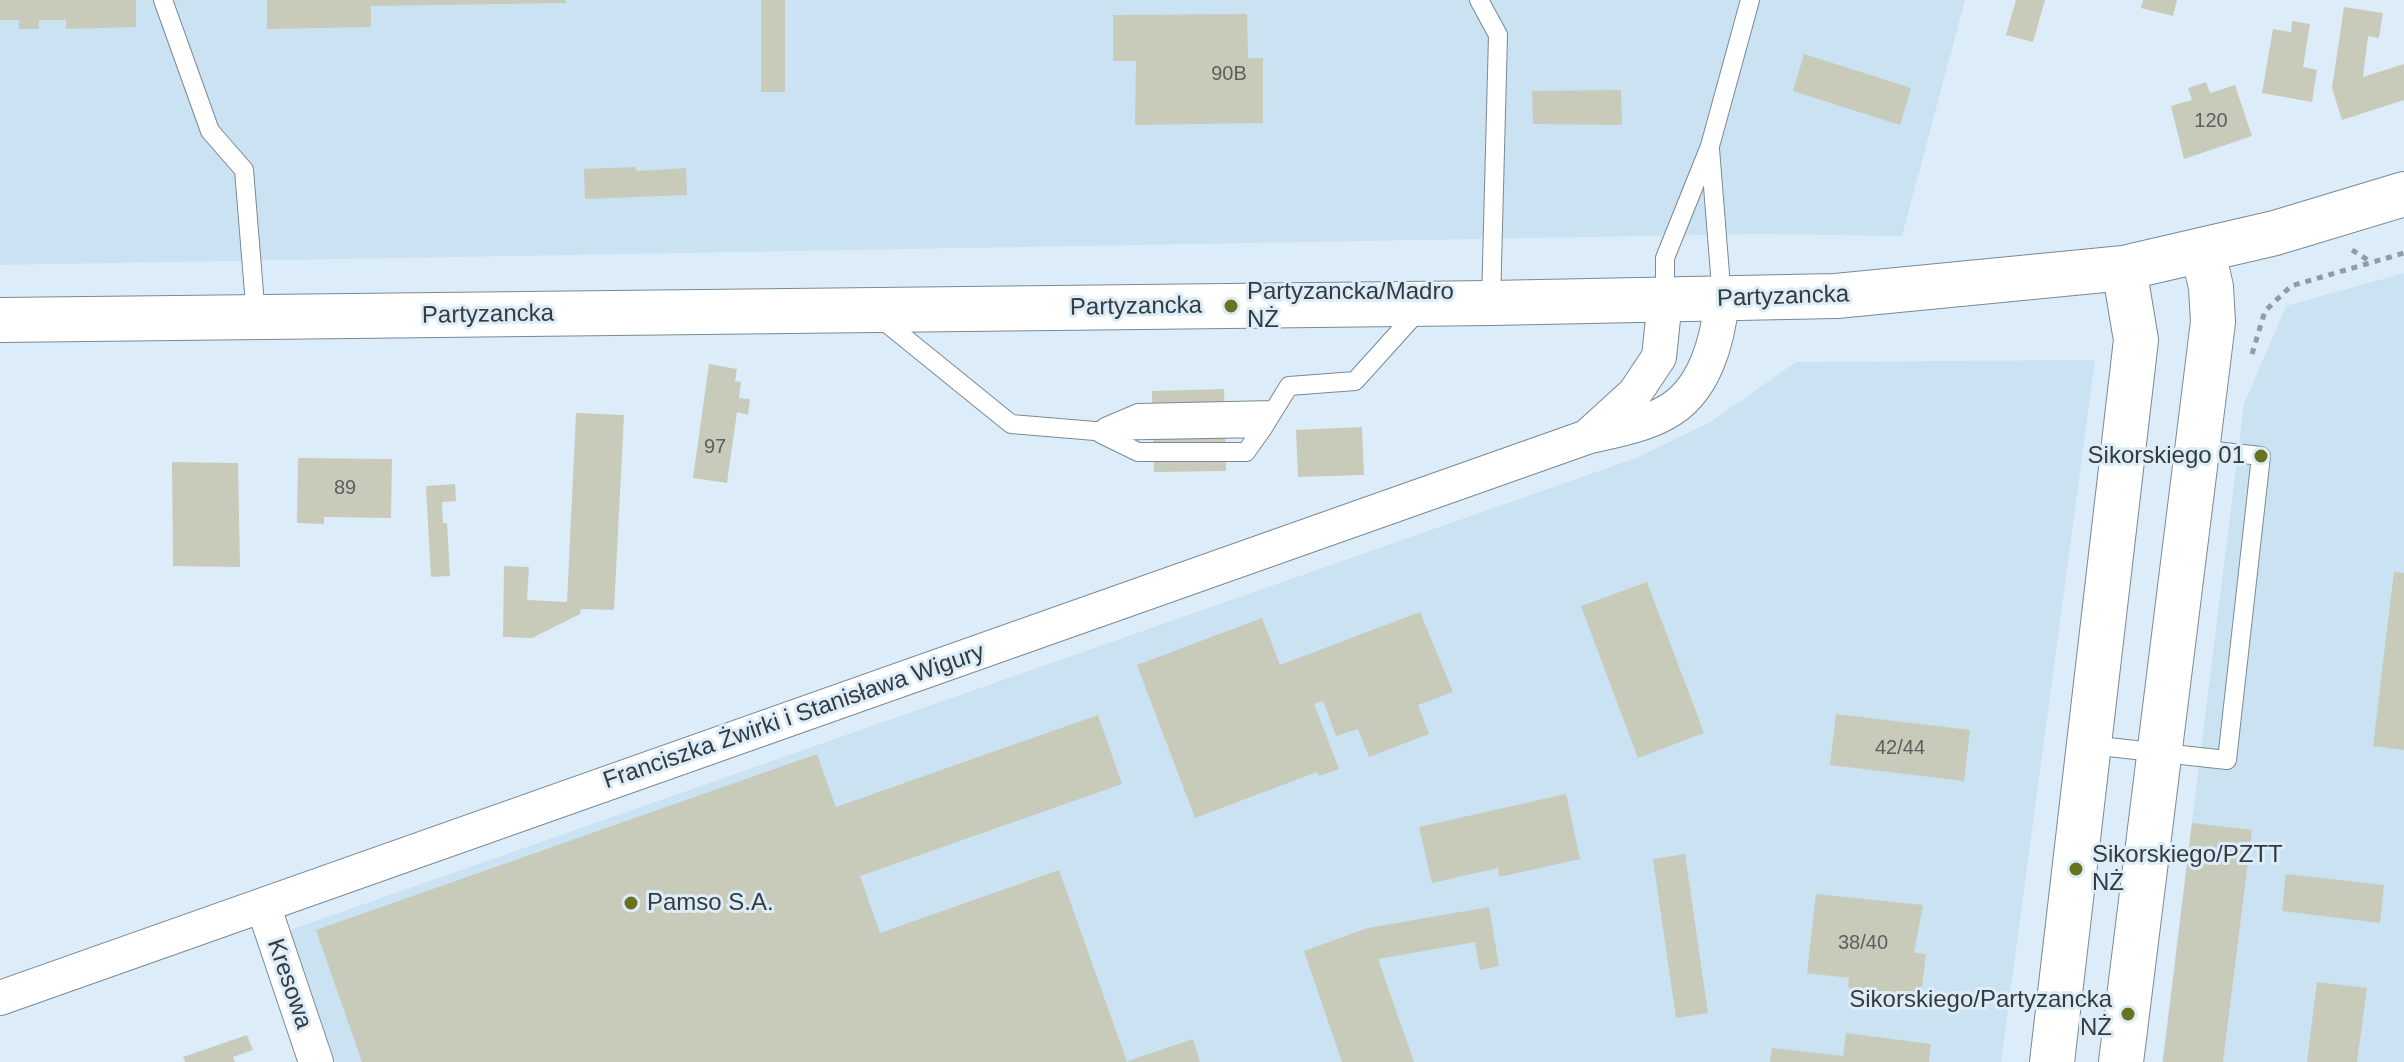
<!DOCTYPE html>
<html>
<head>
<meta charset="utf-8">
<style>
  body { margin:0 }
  canvas { display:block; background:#dcedf9 }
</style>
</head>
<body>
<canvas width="2404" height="1062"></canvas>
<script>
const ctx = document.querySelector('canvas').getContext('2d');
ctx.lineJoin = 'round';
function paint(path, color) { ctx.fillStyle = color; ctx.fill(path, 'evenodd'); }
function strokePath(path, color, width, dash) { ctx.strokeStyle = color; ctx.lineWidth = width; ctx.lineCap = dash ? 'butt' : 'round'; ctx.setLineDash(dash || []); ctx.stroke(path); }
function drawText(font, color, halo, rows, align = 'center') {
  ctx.font = font + ' Helvetica,sans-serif'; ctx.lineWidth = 6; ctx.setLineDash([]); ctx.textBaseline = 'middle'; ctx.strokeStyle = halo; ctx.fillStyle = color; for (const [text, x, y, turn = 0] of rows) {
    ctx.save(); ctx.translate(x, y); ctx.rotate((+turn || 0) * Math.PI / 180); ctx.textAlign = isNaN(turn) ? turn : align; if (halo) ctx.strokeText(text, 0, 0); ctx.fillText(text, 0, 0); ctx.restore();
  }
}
paint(new Path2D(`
  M 0,0 L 1965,0 L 1902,236 L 1760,234 L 0,265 Z
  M 2404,273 L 2404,1062 L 2162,1062 L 2244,404 L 2286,306 Z
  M 2095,360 L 2001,1062 L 335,1062 L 290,930 L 1639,457 L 1712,421 L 1796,362 Z`), '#cae2f2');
paint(new Path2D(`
  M 0,0 L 136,0 L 136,27 L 66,29 L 66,20 L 39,20 L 39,29 L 19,29 L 19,20 L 0,20 Z
  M 267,0 L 566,0 L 566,3 L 371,6 L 371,27 L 267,29 Z
  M 761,0 L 785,0 L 785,92 L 761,92 Z
  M 2016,0 L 2045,0 L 2033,42 L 2006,35 Z
  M 2143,0 L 2177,0 L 2173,16 L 2141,8 Z
  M 2344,7 L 2383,13 L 2379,38 L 2368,36 L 2363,77 L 2404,64 L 2404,100 L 2342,120 L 2332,88 Z
  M 1247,14 L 1248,58 L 1263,58 L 1263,123 L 1135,125 L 1136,61 L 1113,61 L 1113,15 Z
  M 2292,21 L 2310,24 L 2303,67 L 2317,70 L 2312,102 L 2262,93 L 2273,29 L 2291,32 Z
  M 1804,54 L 1911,88 L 1900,125 L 1793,91 Z
  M 2206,82 L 2210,93 L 2235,85 L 2252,136 L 2184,159 L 2171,106 L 2192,100 L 2188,88 Z
  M 1621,90 L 1622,125 L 1533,124 L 1532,91 Z
  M 636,167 L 637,171 L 686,168 L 687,195 L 585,199 L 584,169 Z
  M 709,364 L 737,369 L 735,381 L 741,382 L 739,398 L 750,399 L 748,415 L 737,412 L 727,483 L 693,478 Z
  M 1224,389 L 1226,471 L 1154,472 L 1152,391 Z
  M 576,413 L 624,415 L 614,610 L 581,609 L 580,614 L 532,638 L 503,637 L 504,566 L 529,567 L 527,600 L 567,602 Z
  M 1362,427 L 1364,475 L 1298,477 L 1296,430 Z
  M 298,458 L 392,459 L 391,518 L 324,517 L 324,524 L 297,523 Z
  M 172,462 L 238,463 L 240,567 L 173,566 Z
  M 455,484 L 456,501 L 442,502 L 443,523 L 447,523 L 450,576 L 431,577 L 426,486 Z
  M 2394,572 L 2404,573 L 2404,750 L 2373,746 Z
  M 1647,582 L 1704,733 L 1638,758 L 1581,606 Z
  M 1420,612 L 1453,692 L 1418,705 L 1429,734 L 1369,757 L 1358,729 L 1336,736 L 1323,701 L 1314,704 L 1339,769 L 1319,776 L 1317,772 L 1195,818 L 1137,665 L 1262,618 L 1280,665 Z
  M 1836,714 L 1970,730 L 1964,781 L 1830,765 Z
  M 1098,715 L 1122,784 L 860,876 L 880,933 L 1059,870 L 1127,1062 L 362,1062 L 316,930 L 817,754 L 836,807 Z
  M 1566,794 L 1580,859 L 1499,877 L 1498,868 L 1432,883 L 1419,827 Z
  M 2192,823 L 2252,830 L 2223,1062 L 2163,1062 Z
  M 1685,854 L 1708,1013 L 1676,1018 L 1653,859 Z
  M 2286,874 L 2384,885 L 2380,923 L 2282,911 Z
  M 1816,894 L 1923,905 L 1914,953 L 1926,954 L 1921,995 L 1848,988 L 1849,978 L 1807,973 Z
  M 1489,907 L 1499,966 L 1480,970 L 1475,942 L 1378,959 L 1414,1062 L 1342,1062 L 1304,951 L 1368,928 Z
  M 2317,982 L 2367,988 L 2357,1062 L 2307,1062 Z
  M 1846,1033 L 1931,1044 L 1929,1062 L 1770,1062 L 1772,1048 L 1843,1056 Z
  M 247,1035 L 253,1050 L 233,1057 L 235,1062 L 185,1062 L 183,1057 Z
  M 1193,1039 L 1200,1062 L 1128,1062 L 1128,1061 Z`), '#c8cbb9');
const service = new Path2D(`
  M 163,0 L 210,131 L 244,170 L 256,317
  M 1479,0 L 1498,35 L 1491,303
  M 1710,149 L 1722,299
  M 1665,299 L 1665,258 L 1710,146 L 1750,0
  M 879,317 L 1011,424 L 1095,431 L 1263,428 L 1289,386 L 1355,381 L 1420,309
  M 1105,427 L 1138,413 L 1274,410
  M 1101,434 L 1138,452 L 1246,452 L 1263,428
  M 2090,745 L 2227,760 L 2261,456 L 2197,449`);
const minor = new Path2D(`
  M 1590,434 L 1635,393 L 1659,357 L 1665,300
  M 263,905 L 316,1062
  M 0,998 L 1587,437 C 1612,431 1642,426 1665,413 C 1705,392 1718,340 1722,299`);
const secondary = new Path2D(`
  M 0,320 L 1491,303 L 1836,296 L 2124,268 L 2275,233 L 2404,194
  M 2052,1062 L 2136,340 L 2124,268
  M 2121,1062 L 2213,322 L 2211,287 L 2203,252`);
strokePath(service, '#7a8994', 20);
strokePath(minor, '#7a8994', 36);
strokePath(secondary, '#7a8994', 46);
strokePath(new Path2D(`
  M 2352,250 L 2371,262
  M 2252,354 L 2265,311 L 2291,286 L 2404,253`), '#8f9ca4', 5, [6, 6]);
strokePath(service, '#fff', 18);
strokePath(minor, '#fff', 34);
strokePath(secondary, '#fff', 44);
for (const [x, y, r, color] of [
  [1231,306,8,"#69721c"],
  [2261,456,8,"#69721c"],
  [2076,869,8,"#69721c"],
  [631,903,8,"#69721c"],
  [2128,1014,8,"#69721c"]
]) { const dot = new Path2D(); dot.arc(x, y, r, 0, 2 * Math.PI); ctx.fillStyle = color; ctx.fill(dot); strokePath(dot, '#dcedf9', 3); }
drawText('20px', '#5a605e', null, [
  ["90B",1229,74],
  ["120",2211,121],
  ["97",715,447],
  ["89",345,488],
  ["42/44",1900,748],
  ["38/40",1863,943]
]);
drawText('24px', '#353c40', '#dcedf9', [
  ["Partyzancka/Madro",1247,292],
  ["NŻ",1247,320],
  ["Sikorskiego 01",2245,456,"right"],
  ["Sikorskiego/PZTT",2092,855],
  ["NŻ",2092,883],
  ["Pamso S.A.",647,903],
  ["Sikorskiego/Partyzancka",2112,1000,"right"],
  ["NŻ",2112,1028,"right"]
], 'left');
drawText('24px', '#353c40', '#dcedf9', [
  ["Partyzancka",1783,297,-2],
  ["Partyzancka",1136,307,-1],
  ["Partyzancka",488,315,-1],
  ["Franciszka Żwirki i Stanisława Wigury",794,717,-19],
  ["Kresowa",289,984,71]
]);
</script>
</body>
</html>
